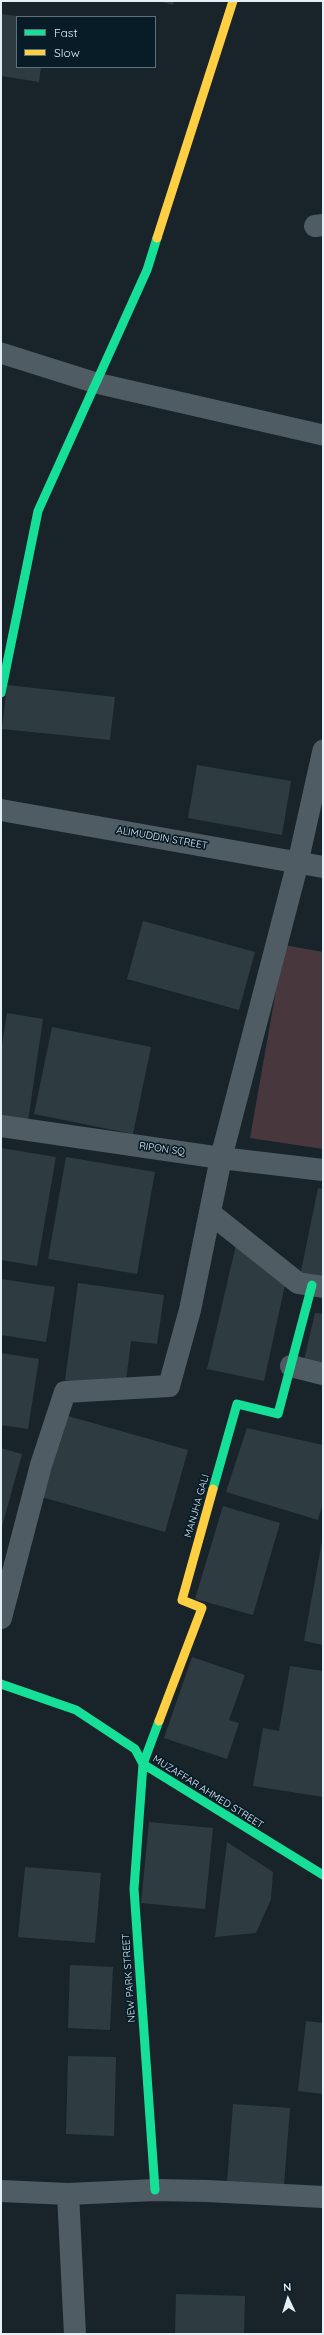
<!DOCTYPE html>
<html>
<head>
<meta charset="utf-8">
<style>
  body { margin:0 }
  #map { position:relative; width:324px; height:2335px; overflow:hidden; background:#19242a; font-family:Quicksand,sans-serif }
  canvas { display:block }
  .frame { position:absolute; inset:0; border:2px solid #e3f0f8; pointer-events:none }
  .legend { position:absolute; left:16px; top:16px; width:140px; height:52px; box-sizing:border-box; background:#081c28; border:1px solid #60717b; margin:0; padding:5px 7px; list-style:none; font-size:12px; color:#e3f0f8 }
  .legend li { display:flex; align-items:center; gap:8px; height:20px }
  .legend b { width:20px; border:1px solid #60717b }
  .north { position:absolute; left:268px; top:2279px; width:40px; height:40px; -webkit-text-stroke:3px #081c28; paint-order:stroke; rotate:356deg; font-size:11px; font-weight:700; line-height:16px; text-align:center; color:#e3f0f8 }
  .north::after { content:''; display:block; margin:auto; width:14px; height:18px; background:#e3f0f8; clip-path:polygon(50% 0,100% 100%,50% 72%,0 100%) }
</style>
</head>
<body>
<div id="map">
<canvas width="324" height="2335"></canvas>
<div class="frame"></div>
<ul class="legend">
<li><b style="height:5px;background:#16e098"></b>Fast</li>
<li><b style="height:5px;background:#ffcf43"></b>Slow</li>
</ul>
<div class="north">N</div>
</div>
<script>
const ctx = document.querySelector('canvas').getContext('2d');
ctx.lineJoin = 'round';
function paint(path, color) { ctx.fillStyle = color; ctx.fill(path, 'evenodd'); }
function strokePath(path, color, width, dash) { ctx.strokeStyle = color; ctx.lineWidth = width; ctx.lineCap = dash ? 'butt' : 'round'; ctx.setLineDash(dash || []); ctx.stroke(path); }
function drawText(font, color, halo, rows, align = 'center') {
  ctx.font = font + ' Quicksand,sans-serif'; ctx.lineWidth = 3.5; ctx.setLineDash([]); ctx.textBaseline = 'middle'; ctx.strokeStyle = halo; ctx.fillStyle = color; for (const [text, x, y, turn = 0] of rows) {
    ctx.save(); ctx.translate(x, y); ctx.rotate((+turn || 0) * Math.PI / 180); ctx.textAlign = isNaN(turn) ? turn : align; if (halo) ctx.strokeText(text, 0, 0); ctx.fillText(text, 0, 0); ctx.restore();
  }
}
paint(new Path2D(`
  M 284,945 L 323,952 L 323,1149 L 250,1138 Z`), '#49373e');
paint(new Path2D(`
  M 158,1 L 174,1 L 173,5 Z
  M 1,14 L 17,16 L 17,67 L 41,67 L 39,82 L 1,76 Z
  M 7,685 L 115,697 L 110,740 L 2,729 Z
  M 197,765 L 291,781 L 282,835 L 188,818 Z
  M 143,921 L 255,952 L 239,1010 L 127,979 Z
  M 7,1013 L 43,1019 L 28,1121 L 1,1117 L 1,1051 Z
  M 52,1027 L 151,1047 L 133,1134 L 34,1114 Z
  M 1,1148 L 56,1157 L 37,1266 L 1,1260 Z
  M 66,1157 L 155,1172 L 137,1274 L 48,1259 Z
  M 318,1188 L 323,1189 L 323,1280 L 300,1276 Z
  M 236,1245 L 285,1285 L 264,1381 L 207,1369 Z
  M 1,1279 L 55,1287 L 46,1342 L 1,1335 Z
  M 78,1283 L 164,1295 L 157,1344 L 131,1341 L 125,1389 L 65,1380 Z
  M 315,1313 L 323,1314 L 323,1365 L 304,1360 Z
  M 1,1353 L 39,1359 L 28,1429 L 1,1425 Z
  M 61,1414 L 188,1450 L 165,1532 L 38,1496 Z
  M 247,1428 L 323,1445 L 323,1502 L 318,1520 L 226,1492 Z
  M 1,1448 L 22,1454 L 1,1530 Z
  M 223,1506 L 280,1523 L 253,1615 L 195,1599 Z
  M 322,1541 L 323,1541 L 323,1645 L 304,1641 Z
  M 192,1657 L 245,1675 L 229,1720 L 239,1723 L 227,1759 L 164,1738 Z
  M 290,1666 L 323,1671 L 323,1797 L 253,1786 L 263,1728 L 279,1731 Z
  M 149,1822 L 213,1828 L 205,1909 L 141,1903 Z
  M 227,1842 L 273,1872 L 271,1899 L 256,1933 L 215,1937 Z
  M 25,1867 L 101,1873 L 95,1943 L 18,1937 Z
  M 70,1965 L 113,1967 L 110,2030 L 68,2028 Z
  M 306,2021 L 323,2023 L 323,2094 L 298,2091 Z
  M 68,2056 L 116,2057 L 114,2136 L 66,2134 Z
  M 233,2104 L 290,2108 L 284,2186 L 227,2182 Z
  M 176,2294 L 245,2296 L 244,2334 L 175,2334 Z`), '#2e3b41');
strokePath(new Path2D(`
  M 1,353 L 96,383 L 323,435
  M 298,862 L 323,750`), '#505c64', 21);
strokePath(new Path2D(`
  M 315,226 L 323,225
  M 1,810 L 323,867
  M 1,1126 L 221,1158 L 323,1170
  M 210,1213 L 298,1283 L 323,1287
  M 291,1366 L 323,1374
  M 1,1618 L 41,1465 L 65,1392 L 169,1386 L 190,1310 L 221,1158 L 298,862
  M 1,2191 L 68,2194 L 155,2190 L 207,2191 L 323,2197
  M 68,2194 L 75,2334`), '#505c64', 22);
strokePath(new Path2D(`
  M 1,693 L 38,511 L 147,270 L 157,238
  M 213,1489 L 237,1404 L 278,1414 L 312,1285
  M 1,1684 L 76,1710 L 135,1749 L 143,1764 L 323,1875
  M 155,2190 L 134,1889 L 143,1764 L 159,1721`), '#16e098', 9);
strokePath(new Path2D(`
  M 157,238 L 233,1
  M 159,1721 L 202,1608 L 182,1600 L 213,1489`), '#ffcf43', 9);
drawText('10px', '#e3f0f8', '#081c28', [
  ["ALIMUDDIN STREET",162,838,10],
  ["RIPON SQ",162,1149,8],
  ["MANJHA GALI",197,1506,-74],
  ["MUZAFFAR AHMED STREET",208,1792,32],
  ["NEW PARK STREET",129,1978,-94]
]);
</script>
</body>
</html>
